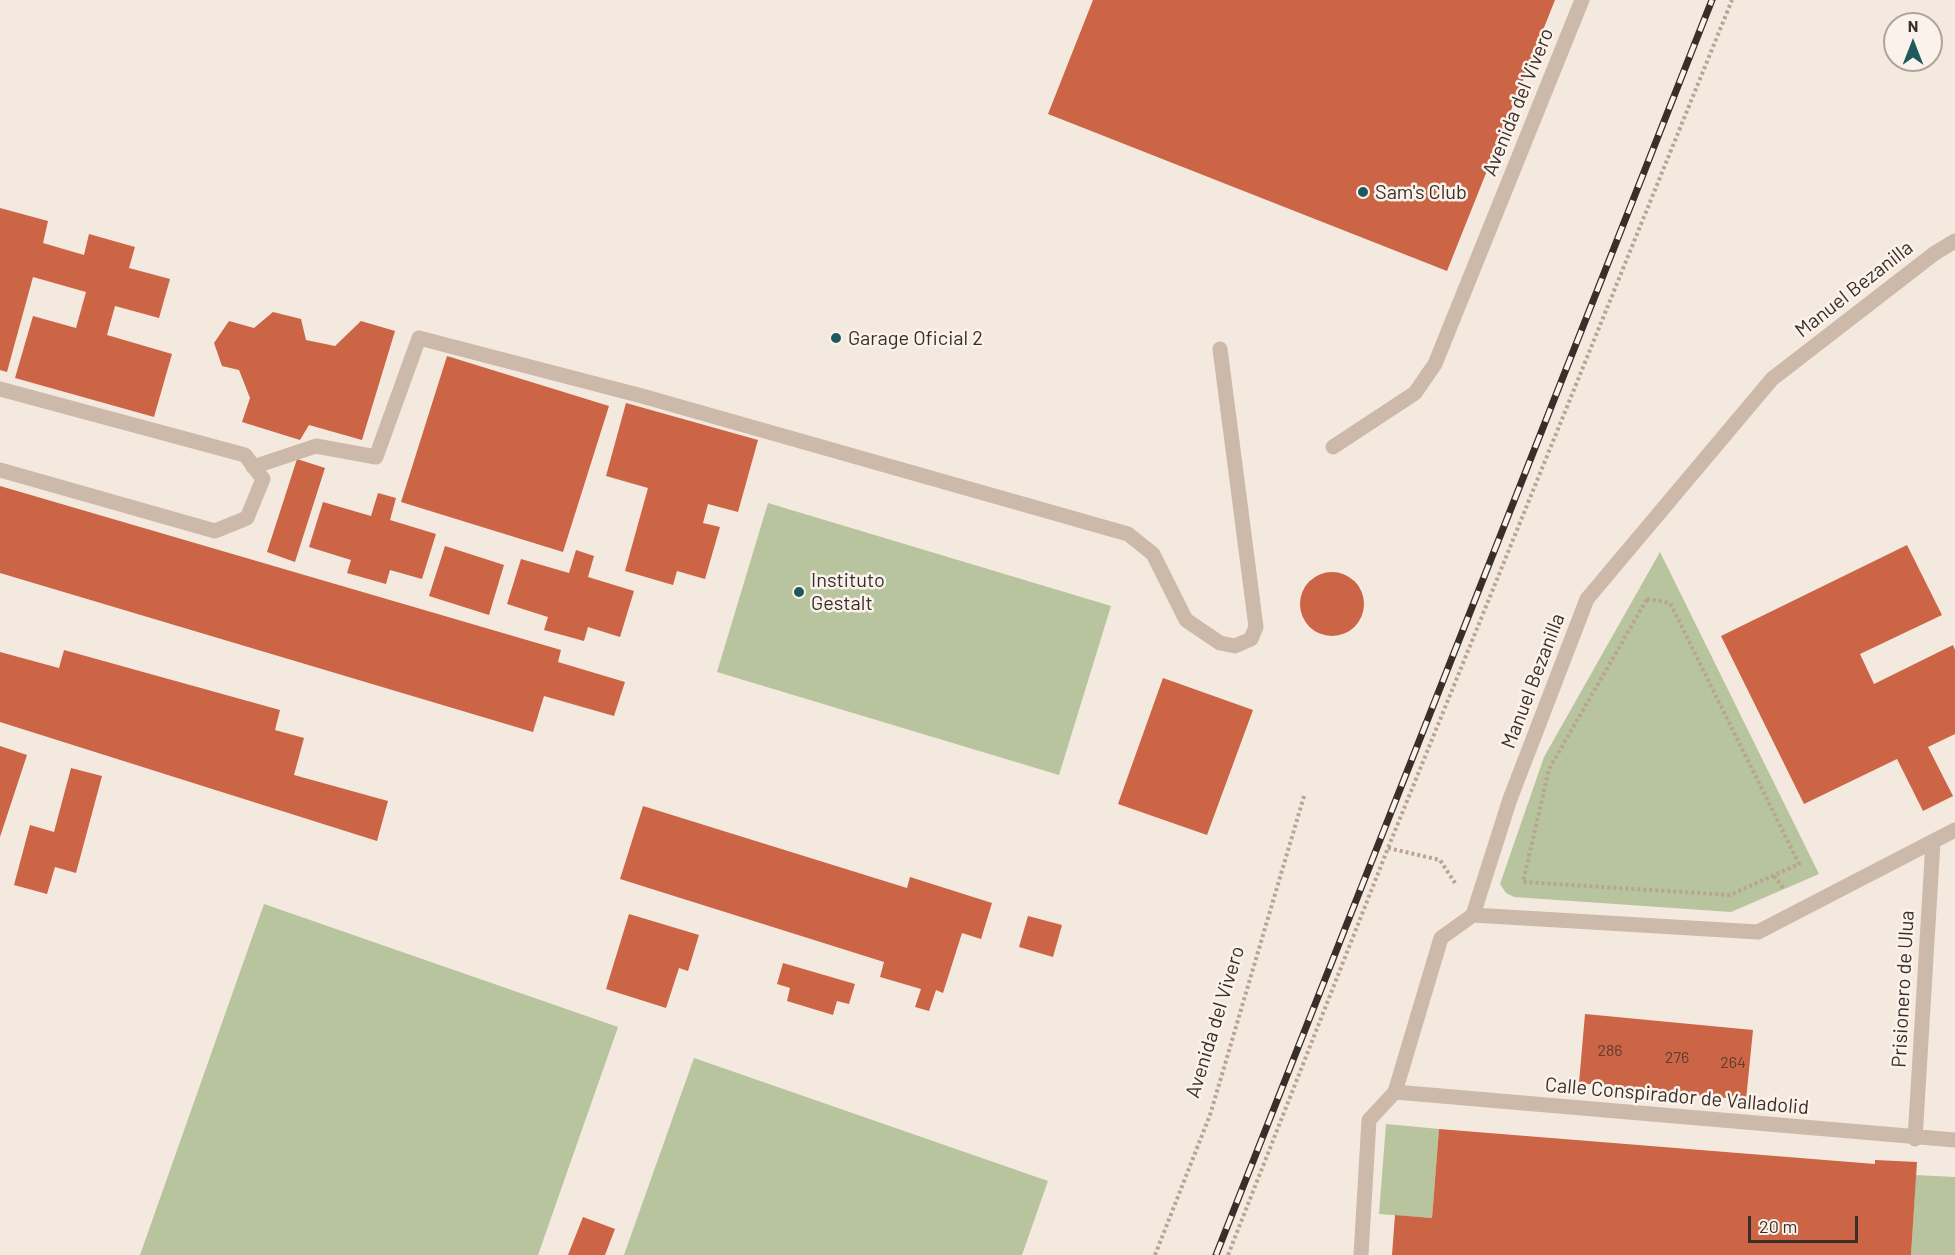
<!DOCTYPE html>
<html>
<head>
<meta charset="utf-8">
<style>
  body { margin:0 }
  #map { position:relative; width:1955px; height:1255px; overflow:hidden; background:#f4e9de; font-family:Barlow,sans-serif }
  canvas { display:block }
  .north { position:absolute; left:1883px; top:12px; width:60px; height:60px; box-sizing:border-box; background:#fbf3eb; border:2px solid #aea49d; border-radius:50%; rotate:0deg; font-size:16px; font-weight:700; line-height:24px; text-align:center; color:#3a2e29 }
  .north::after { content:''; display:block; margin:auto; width:21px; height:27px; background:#1d595d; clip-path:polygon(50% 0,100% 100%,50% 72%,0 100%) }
  .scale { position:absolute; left:1748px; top:1216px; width:110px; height:27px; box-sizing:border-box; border:3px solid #3a2e29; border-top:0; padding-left:8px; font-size:18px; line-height:21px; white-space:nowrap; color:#3a2e29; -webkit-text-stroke:4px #fbf3eb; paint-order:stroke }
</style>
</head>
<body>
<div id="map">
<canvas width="1955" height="1255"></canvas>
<div class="north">N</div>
<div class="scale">20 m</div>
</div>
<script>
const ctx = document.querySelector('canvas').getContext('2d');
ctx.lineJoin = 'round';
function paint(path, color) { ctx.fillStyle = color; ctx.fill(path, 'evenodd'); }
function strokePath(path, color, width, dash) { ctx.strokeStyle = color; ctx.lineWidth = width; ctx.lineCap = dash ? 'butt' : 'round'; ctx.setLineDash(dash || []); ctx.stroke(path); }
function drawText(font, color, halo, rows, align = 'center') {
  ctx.font = font + ' Barlow,sans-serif'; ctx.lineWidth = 5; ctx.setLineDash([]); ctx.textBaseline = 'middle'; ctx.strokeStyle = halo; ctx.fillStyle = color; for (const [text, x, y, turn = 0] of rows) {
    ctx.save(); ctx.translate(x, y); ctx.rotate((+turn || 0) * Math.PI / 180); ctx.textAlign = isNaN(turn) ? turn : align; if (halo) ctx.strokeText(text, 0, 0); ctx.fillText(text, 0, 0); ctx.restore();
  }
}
paint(new Path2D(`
  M 768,503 L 1111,606 L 1059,775 L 717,672 Z
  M 1660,552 L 1819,874 L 1731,912 L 1514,897 L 1506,893 L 1500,884 L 1544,757 Z
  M 264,904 L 618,1027 L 538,1255 L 140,1255 Z
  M 694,1058 L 1048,1181 L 1022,1255 L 624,1255 Z
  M 1386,1124 L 1439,1129 L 1432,1218 L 1379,1214 Z
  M 1916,1175 L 1955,1177 L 1955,1255 L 1911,1255 Z`), '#b7c49d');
paint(new Path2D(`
  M 1093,0 L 1555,0 L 1447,271 L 1048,114 Z
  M 0,208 L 48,221 L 43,243 L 84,255 L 89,234 L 135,247 L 129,268 L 170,279 L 159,318 L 115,306 L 107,335 L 172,354 L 154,417 L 15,378 L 33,316 L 76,328 L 86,292 L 33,277 L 7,372 L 0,370 Z
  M 273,312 L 301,319 L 306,340 L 335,346 L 361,321 L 395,331 L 362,440 L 309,425 L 300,440 L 242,422 L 250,398 L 239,370 L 222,366 L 214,343 L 229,321 L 254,328 Z
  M 447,356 L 609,406 L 563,552 L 401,502 Z
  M 626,403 L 758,440 L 738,512 L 708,504 L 703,523 L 720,527 L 705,579 L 677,571 L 673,585 L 625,571 L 648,488 L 606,476 Z
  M 297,459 L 325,468 L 295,562 L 267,552 Z
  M 0,486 L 561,650 L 558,662 L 625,682 L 614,716 L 544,696 L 533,732 L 0,573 Z
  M 378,493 L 396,498 L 390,520 L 436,534 L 422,579 L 390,570 L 386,584 L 347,573 L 351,560 L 309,547 L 323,502 L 371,516 Z
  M 1907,545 L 1942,615 L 1860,654 L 1874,684 L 1953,645 L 1955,650 L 1955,734 L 1928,747 L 1953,796 L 1923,811 L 1897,759 L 1804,804 L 1721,636 Z
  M 445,546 L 504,565 L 489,615 L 429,596 Z
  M 576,550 L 594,556 L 588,577 L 634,591 L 620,637 L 588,627 L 584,641 L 544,630 L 548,617 L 507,604 L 521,559 L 569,573 Z
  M1300 604a32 32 0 1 1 64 0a32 32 0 1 1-64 0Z
  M 64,650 L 280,710 L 275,730 L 304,738 L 294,775 L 388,801 L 377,841 L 0,722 L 0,652 L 59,668 Z
  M 1163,678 L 1253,710 L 1207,835 L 1118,804 Z
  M 0,746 L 27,755 L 0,837 Z
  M 71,768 L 102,776 L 76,873 L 55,867 L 47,894 L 14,885 L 30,825 L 54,832 Z
  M 643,806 L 907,888 L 910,877 L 992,903 L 981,939 L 962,933 L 943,993 L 936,990 L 929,1011 L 915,1007 L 921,989 L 880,977 L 884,962 L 620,879 Z
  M 629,914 L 699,935 L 688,971 L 679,968 L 666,1008 L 606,989 Z
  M 1028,916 L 1062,925 L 1053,957 L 1019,947 Z
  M 783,963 L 855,984 L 849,1004 L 837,1001 L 833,1015 L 787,1001 L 790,988 L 777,984 Z
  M 1585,1014 L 1753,1030 L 1746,1100 L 1579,1083 Z
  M 1439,1129 L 1875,1164 L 1875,1160 L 1917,1162 L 1911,1255 L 1392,1255 L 1395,1215 L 1432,1218 Z
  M 583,1217 L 615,1229 L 605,1255 L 568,1255 Z`), '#cb6545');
strokePath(new Path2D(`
  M 1647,599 L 1670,603 L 1799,864 L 1730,895 L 1523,882 L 1549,769 Z
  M 1388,848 L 1440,860 L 1455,883
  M 1774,876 L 1784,889
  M 1155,1255 L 1210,1115 L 1304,796
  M 1228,1255 L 1388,848 L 1732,0`), '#b9a393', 4, [3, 3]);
strokePath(new Path2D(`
  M 0,389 L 245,455 L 263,479 L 247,518 L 215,531 L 0,470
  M 1333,447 L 1415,393 L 1435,364 L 1582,0
  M 253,467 L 316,446 L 376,457 L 419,338 L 642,396 L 1128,534 L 1153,554 L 1186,620 L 1220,643 L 1235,646 L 1251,639 L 1256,627 L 1220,349`), '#cdb9a9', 15);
strokePath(new Path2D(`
  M 1361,1255 L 1369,1120 L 1395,1092`), '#cdb9a9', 15);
strokePath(new Path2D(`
  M 1955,241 L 1935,253 L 1772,379 L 1587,599 L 1510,799 L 1473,915 L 1441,938 L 1395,1092 L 1955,1140
  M 1473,915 L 1758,932 L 1955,830
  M 1915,1139 L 1933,842`), '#cdb9a9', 15);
const rail = new Path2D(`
  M 1216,1255 L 1712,0`);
strokePath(rail, '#3a2e29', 7);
strokePath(rail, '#fbf3eb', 4.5, [14]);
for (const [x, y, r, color] of [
  [1363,192,6,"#1d595d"],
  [836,338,6,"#1d595d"],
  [799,592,6,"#1d595d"]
]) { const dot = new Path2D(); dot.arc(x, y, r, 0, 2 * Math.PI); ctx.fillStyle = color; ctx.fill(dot); strokePath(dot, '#fbf3eb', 2); }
drawText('16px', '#5e3c30', null, [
  ["286",1610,1051],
  ["276",1677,1058],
  ["264",1733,1063]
]);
drawText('20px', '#3a2e29', '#fbf3eb', [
  ["Avenida del Vivero",1518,102,-68],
  ["Manuel Bezanilla",1854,289,-38],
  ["Manuel Bezanilla",1533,681,-69],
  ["Prisionero de Ulua",1903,989,-87],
  ["Avenida del Vivero",1215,1022,-73],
  ["Calle Conspirador de Valladolid",1677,1096,5]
]);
drawText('20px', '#3a2e29', '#fbf3eb', [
  ["Sam's Club",1375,192],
  ["Garage Oficial 2",848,338],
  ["Instituto",811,580],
  ["Gestalt",811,603]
], 'left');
</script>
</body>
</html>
